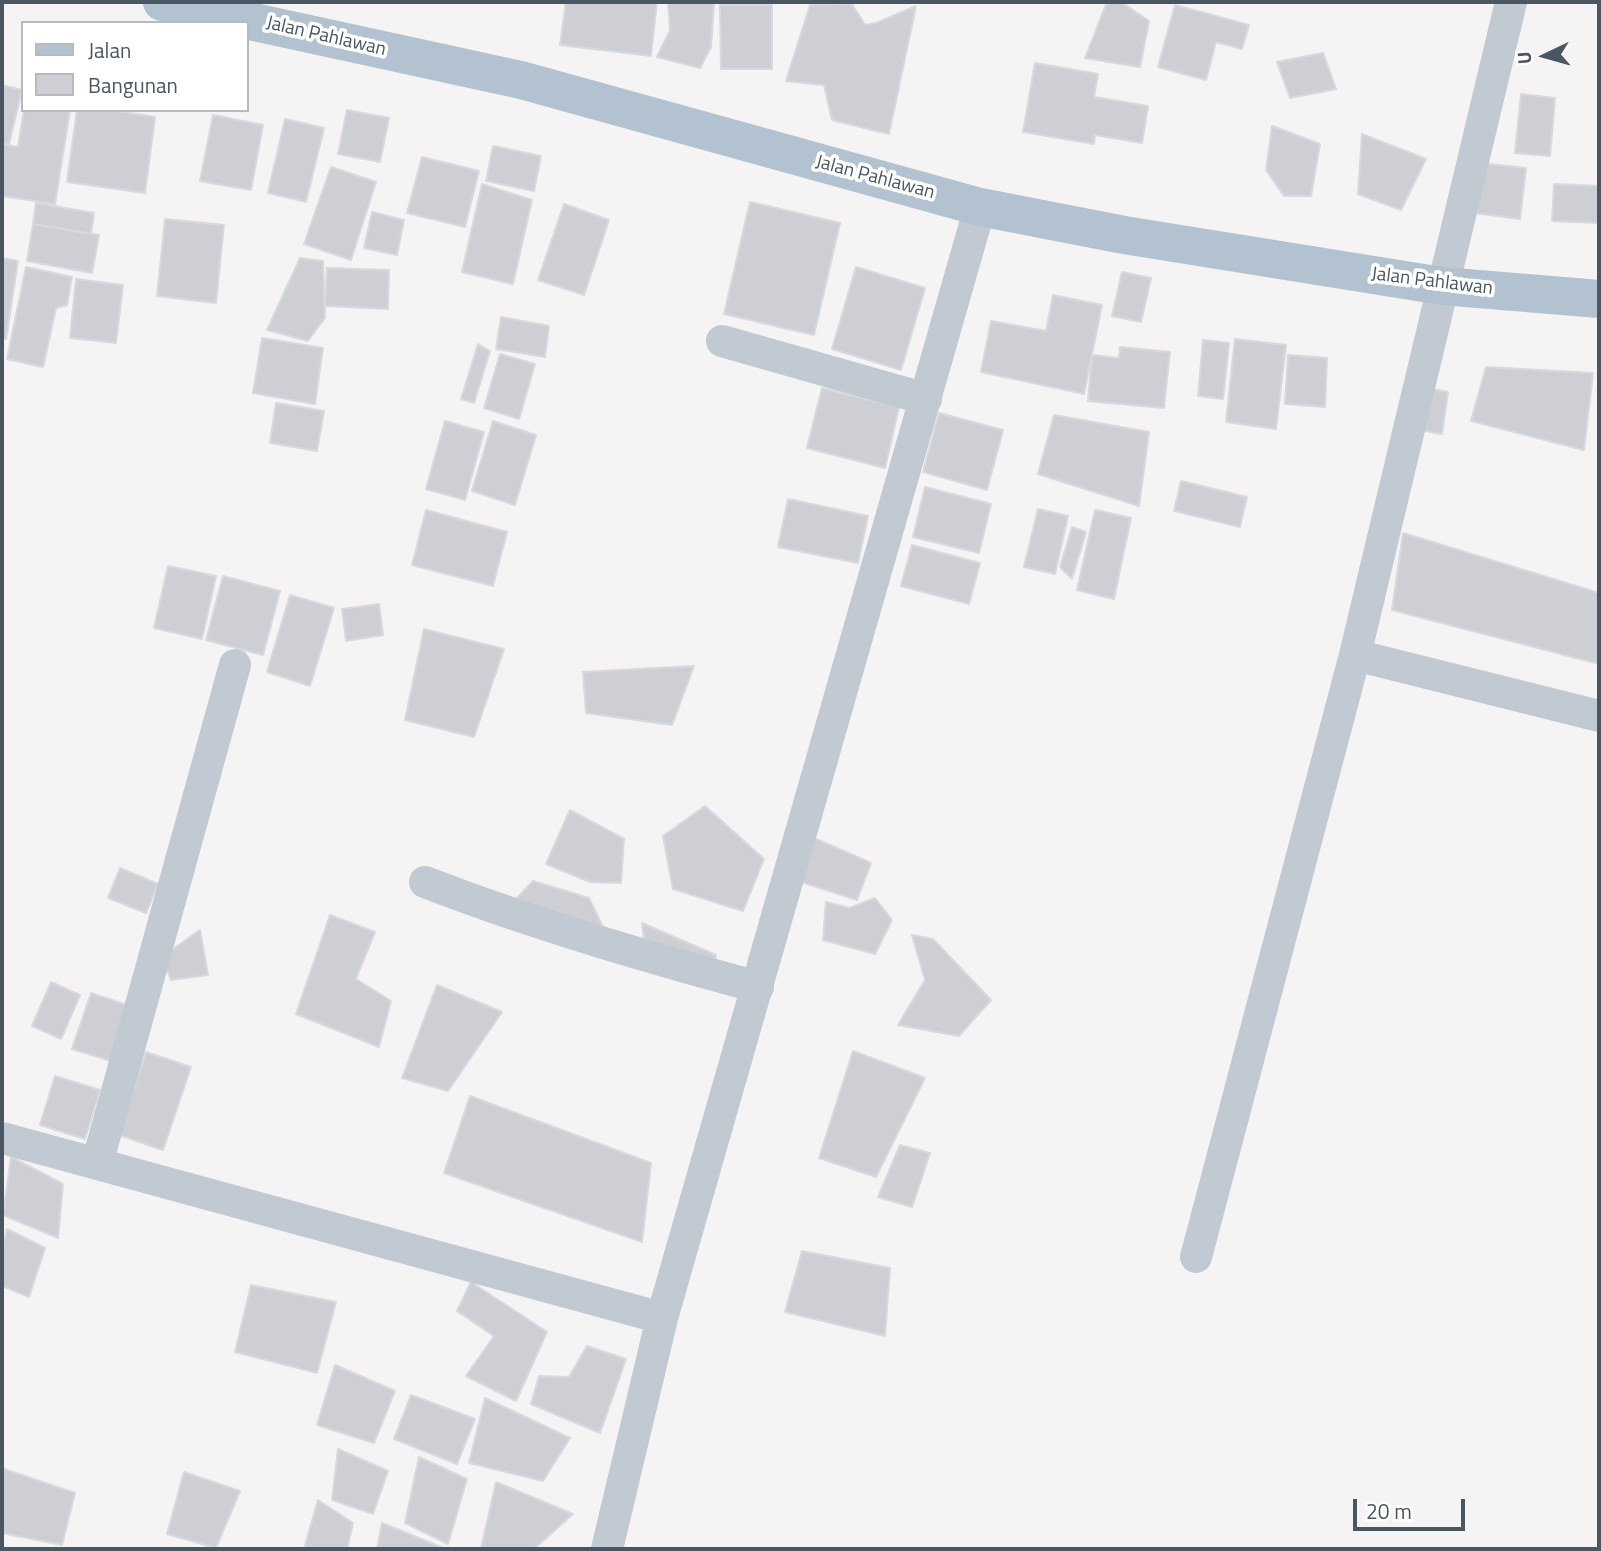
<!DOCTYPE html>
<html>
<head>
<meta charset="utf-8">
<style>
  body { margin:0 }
  #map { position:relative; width:1601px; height:1551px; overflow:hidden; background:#f5f3f3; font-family:"Titillium Web",sans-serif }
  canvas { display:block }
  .frame { position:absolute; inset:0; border:4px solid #4a5661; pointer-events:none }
  .legend { position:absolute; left:21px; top:21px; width:228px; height:91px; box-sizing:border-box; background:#fff; border:2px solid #b7bbc0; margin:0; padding:9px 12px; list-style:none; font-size:21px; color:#4a5661 }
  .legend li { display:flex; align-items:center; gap:14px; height:35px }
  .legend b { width:35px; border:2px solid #b7bbc0 }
  .north { position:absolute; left:1510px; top:21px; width:70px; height:70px; -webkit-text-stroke:5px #fff; paint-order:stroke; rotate:265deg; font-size:19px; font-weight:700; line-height:28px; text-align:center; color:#4a5661 }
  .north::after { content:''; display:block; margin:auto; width:24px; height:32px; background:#4a5661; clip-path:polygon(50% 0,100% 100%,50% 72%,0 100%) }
  .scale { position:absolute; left:1353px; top:1499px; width:112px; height:32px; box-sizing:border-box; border:4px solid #4a5661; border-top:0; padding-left:9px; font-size:21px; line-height:24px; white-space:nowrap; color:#4a5661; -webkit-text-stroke:5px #fff; paint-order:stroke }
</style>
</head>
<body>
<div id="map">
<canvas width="1601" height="1551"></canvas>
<div class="frame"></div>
<ul class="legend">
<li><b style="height:9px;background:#b3c2d1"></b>Jalan</li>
<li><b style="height:19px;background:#cdcfd5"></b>Bangunan</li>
</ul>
<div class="north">U</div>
<div class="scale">20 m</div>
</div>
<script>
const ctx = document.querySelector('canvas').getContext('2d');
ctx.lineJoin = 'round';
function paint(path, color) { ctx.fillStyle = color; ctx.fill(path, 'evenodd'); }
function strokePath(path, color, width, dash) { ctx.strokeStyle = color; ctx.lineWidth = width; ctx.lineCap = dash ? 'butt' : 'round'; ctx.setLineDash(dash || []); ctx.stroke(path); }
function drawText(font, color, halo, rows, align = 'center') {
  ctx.font = font + ' "Titillium Web",sans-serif'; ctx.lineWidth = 7; ctx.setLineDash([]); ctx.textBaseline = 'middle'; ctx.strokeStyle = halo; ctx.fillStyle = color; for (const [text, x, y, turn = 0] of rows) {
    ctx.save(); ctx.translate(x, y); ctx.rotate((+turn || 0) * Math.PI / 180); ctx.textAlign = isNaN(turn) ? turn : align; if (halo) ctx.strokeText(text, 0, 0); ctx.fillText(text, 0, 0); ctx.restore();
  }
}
const building = new Path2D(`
  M 566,2 L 657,2 L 651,56 L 560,45 Z
  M 668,2 L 714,2 L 711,47 L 700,68 L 657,57 L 670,30 Z
  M 1107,2 L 1121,2 L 1149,21 L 1140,67 L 1085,58 Z
  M 852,4 L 865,25 L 876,23 L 916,6 L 889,134 L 832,120 L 824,85 L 786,81 L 810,5 Z
  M 720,5 L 772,5 L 772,69 L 721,69 Z
  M 1175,5 L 1249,25 L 1242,49 L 1216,42 L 1206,80 L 1158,67 Z
  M 1323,53 L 1336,89 L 1290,98 L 1277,62 Z
  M 1035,63 L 1098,74 L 1094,97 L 1148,106 L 1142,143 L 1095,135 L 1094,144 L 1023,132 Z
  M 2,85 L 22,90 L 9,144 L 2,143 Z
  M 1521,94 L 1555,98 L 1550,156 L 1515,153 Z
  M 24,110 L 70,110 L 55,204 L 2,196 L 2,144 L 18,147 Z
  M 77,110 L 111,110 L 155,117 L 145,193 L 67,182 Z
  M 347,110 L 389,118 L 380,162 L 338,154 Z
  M 213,115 L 263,125 L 251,190 L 200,181 Z
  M 285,119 L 324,128 L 306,202 L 268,193 Z
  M 1272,126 L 1320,144 L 1311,196 L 1284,196 L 1266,170 Z
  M 1362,134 L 1426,159 L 1401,210 L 1358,194 Z
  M 493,146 L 541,156 L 534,191 L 486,181 Z
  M 422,157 L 479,171 L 465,227 L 407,213 Z
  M 1480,163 L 1526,168 L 1520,219 L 1474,213 Z
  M 331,167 L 376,182 L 351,260 L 304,244 Z
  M 482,184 L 532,200 L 513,284 L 462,272 Z
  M 1554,184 L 1599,186 L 1599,223 L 1552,221 Z
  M 750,202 L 840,223 L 814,335 L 724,314 Z
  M 36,203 L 94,213 L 91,234 L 33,224 Z
  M 564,204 L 609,220 L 584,295 L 538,280 Z
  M 372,212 L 404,220 L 397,255 L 364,248 Z
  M 165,219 L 224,225 L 216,303 L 157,296 Z
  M 33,224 L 99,235 L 92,273 L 27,261 Z
  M 2,258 L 18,261 L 6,339 L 2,338 Z
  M 300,258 L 323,261 L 325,318 L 308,341 L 267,330 Z
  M 26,267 L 72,277 L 67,305 L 56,308 L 43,367 L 7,359 Z
  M 856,267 L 925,288 L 901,370 L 832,349 Z
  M 327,268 L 389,270 L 388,309 L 325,306 Z
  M 1122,272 L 1151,278 L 1141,322 L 1112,316 Z
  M 76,279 L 123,285 L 116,343 L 70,338 Z
  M 1053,295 L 1102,305 L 1084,394 L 981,372 L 991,321 L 1046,331 Z
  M 501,317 L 549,326 L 545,357 L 496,349 Z
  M 262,338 L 323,348 L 315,404 L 253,393 Z
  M 1235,339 L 1286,345 L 1276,429 L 1226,422 Z
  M 1203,340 L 1229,343 L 1223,399 L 1198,396 Z
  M 478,344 L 490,351 L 474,403 L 461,399 Z
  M 1120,347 L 1170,352 L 1164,408 L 1088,401 L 1092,355 L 1119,358 Z
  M 500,354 L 535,364 L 519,419 L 484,408 Z
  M 1288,355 L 1327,358 L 1325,407 L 1285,404 Z
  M 1486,367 L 1593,373 L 1584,450 L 1471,421 Z
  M 822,388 L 899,407 L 885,468 L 807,448 Z
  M 1427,388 L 1448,392 L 1442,434 L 1420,430 Z
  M 276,403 L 324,411 L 317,451 L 270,443 Z
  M 939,413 L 1003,430 L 987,490 L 923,472 Z
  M 1054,415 L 1149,432 L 1139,506 L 1038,474 Z
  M 445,421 L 484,432 L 465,500 L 426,489 Z
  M 493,421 L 536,435 L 515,505 L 472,491 Z
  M 1181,481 L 1247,497 L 1240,527 L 1174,511 Z
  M 925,487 L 991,504 L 979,553 L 913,537 Z
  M 788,499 L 868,516 L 858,563 L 778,547 Z
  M 1038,509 L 1068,516 L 1055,574 L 1024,567 Z
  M 426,510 L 507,532 L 493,586 L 412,565 Z
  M 1095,510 L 1131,518 L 1114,599 L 1077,590 Z
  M 1072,527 L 1086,532 L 1072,579 L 1060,567 Z
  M 1403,533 L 1599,593 L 1599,664 L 1392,610 Z
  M 912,545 L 980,563 L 969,604 L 901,586 Z
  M 168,566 L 216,576 L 202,639 L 154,628 Z
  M 223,576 L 280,591 L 263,655 L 206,640 Z
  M 290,595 L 334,608 L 310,686 L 267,672 Z
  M 379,604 L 383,635 L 346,641 L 342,609 Z
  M 424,629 L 504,649 L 474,737 L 405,720 Z
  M 694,666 L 672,725 L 586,713 L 583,672 Z
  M 705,806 L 764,859 L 743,911 L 673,889 L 663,836 Z
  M 570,810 L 624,839 L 621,883 L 590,882 L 546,864 Z
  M 814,838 L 871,863 L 857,900 L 798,881 Z
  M 120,868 L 158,884 L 146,913 L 108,898 Z
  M 533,881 L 589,898 L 606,933 L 514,901 Z
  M 875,898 L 892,920 L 875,954 L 823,940 L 826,902 L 849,908 Z
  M 330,915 L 375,932 L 356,979 L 391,1001 L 379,1047 L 296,1014 Z
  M 642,923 L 716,955 L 715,967 L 644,939 Z
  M 200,930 L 208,975 L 171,980 L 162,957 Z
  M 912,935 L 933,939 L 991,1000 L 959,1036 L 898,1025 L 925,980 Z
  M 51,982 L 80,995 L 61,1039 L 32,1026 Z
  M 437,985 L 502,1012 L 448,1091 L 402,1078 Z
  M 91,993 L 130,1006 L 111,1061 L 72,1049 Z
  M 853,1051 L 925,1078 L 876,1177 L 819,1158 Z
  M 146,1052 L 191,1067 L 163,1150 L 119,1135 Z
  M 55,1076 L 100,1090 L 85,1139 L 40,1125 Z
  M 470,1096 L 651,1163 L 642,1242 L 444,1173 Z
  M 900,1145 L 930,1153 L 912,1207 L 878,1197 Z
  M 11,1157 L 63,1184 L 58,1238 L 3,1215 Z
  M 7,1229 L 45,1248 L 29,1297 L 2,1286 L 2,1248 Z
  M 802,1251 L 890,1268 L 885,1336 L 785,1312 Z
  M 471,1282 L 547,1332 L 516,1401 L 466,1376 L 494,1336 L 457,1311 Z
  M 251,1285 L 336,1302 L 317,1373 L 235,1352 Z
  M 587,1346 L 626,1359 L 600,1433 L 531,1404 L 539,1376 L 569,1377 Z
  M 335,1365 L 395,1391 L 374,1443 L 317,1425 Z
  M 411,1395 L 475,1419 L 457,1464 L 394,1439 Z
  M 485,1398 L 570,1438 L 543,1481 L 469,1463 Z
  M 338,1449 L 388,1471 L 373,1514 L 332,1500 Z
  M 419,1457 L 467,1479 L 448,1544 L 405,1523 Z
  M 4,1469 L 75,1493 L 62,1545 L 2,1533 L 2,1475 Z
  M 184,1472 L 240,1491 L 216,1548 L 167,1534 Z
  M 496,1482 L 573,1514 L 534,1549 L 481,1548 Z
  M 318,1500 L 353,1523 L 347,1549 L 304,1549 Z
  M 382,1523 L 446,1549 L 377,1549 Z`);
paint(building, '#cdcfd5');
strokePath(building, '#d7d9de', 2);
strokePath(new Path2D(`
  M 722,341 L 926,399
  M 1355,655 L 1599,716
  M 425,882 C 533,924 646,957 758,987
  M 2,1138 L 662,1318
  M 97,1164 L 235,665
  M 1196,1257 L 1355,655 L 1511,2
  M 607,1549 L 662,1318 L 980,207`), '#c1cad2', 32);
strokePath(new Path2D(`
  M 162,2 L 521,80 L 980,207 L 1124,235 L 1442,286 L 1599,299`), '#b3c2d1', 38);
drawText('19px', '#4a5661', '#fff', [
  ["Jalan Pahlawan",326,37,13],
  ["Jalan Pahlawan",875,178,15],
  ["Jalan Pahlawan",1432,282,7]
]);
</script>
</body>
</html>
